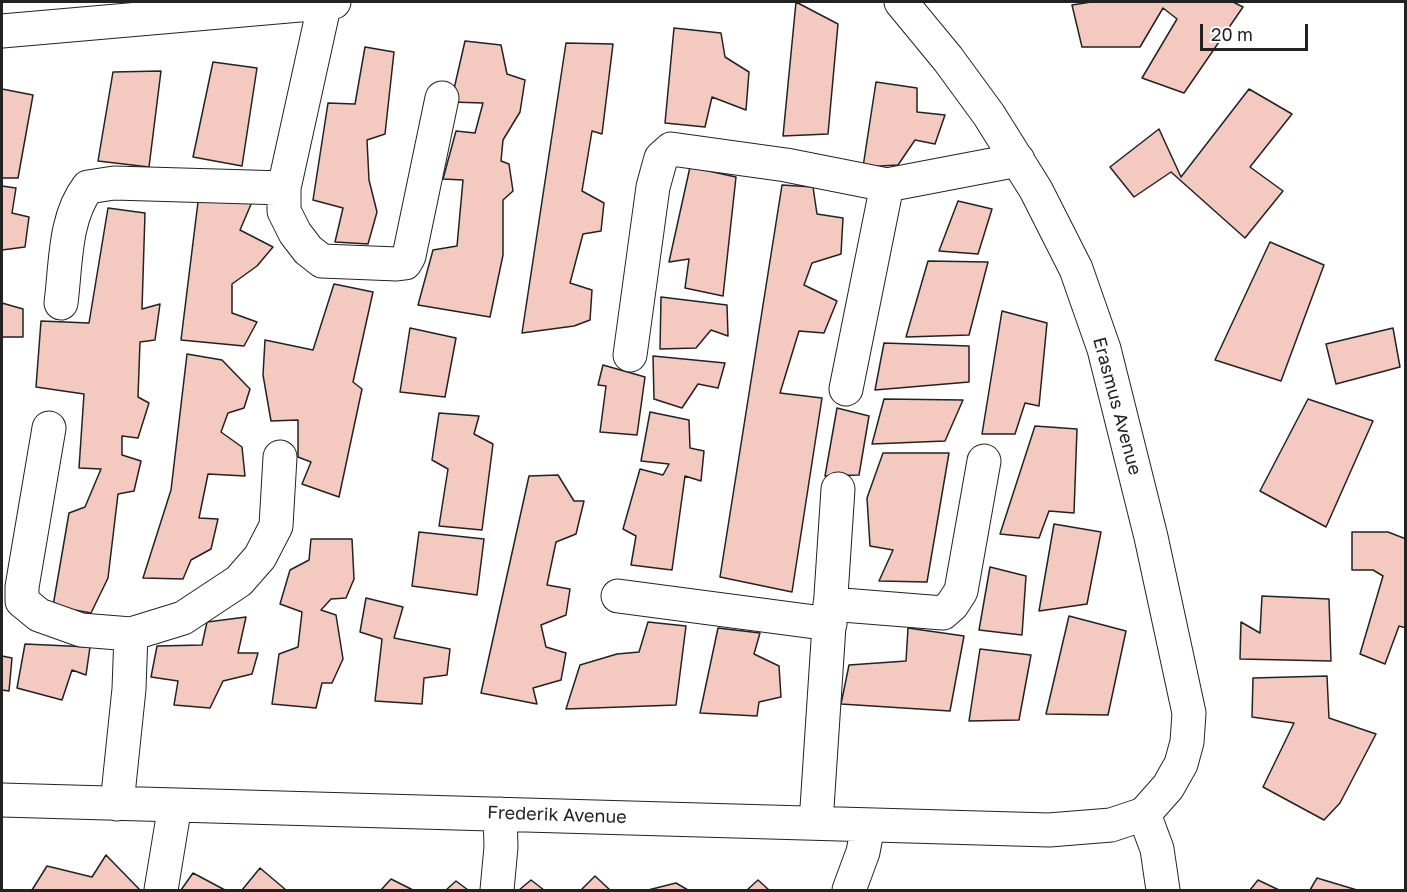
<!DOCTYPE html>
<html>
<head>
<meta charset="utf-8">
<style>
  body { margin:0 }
  #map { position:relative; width:1407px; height:892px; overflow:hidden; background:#fff; font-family:"Golos Text",sans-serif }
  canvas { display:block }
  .frame { position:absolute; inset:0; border:3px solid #222; pointer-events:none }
  .scale { position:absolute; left:1200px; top:24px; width:108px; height:27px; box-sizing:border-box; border:3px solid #222; border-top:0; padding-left:8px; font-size:18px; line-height:21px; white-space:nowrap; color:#222; -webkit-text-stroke:4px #fff; paint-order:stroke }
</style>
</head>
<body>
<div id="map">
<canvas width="1407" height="892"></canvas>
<div class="frame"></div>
<div class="scale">20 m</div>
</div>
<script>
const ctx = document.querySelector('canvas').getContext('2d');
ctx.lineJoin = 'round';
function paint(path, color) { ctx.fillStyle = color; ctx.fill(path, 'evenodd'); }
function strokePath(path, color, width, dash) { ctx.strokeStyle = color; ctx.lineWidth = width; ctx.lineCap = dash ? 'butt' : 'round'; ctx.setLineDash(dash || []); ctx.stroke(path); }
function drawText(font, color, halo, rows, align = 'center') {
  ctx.font = font + ' "Golos Text",sans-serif'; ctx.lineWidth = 4.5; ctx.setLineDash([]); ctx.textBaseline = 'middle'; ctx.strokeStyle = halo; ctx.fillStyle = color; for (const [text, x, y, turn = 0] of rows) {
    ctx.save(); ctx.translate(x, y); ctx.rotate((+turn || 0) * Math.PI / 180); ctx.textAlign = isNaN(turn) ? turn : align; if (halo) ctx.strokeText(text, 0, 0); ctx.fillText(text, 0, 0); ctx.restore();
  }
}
const building = new Path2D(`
  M 796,2 L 838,24 L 828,134 L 783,136 Z
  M 1091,2 L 1233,2 L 1243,7 L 1184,93 L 1142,78 L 1177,19 L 1163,8 L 1140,47 L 1082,47 L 1072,5 Z
  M 674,28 L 721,33 L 725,57 L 749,72 L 746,110 L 712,97 L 705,127 L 665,123 Z
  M 465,41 L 501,45 L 507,74 L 525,80 L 520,112 L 503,140 L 501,161 L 509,164 L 513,191 L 503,200 L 503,255 L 490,317 L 418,305 L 433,250 L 457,246 L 463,180 L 443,179 L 456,131 L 475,133 L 483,103 L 451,102 Z
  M 566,43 L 613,44 L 602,134 L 592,131 L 582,191 L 604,203 L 601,231 L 583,234 L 570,283 L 592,290 L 590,320 L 574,326 L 522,333 Z
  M 365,47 L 394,52 L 385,134 L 367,140 L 369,180 L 377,212 L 368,244 L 335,242 L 343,208 L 313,200 L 328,103 L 355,104 Z
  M 213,62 L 257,68 L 242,166 L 193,157 Z
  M 161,71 L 149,167 L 98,161 L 113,72 Z
  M 876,82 L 917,88 L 917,112 L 945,115 L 935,144 L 915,140 L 898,165 L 863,167 Z
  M 2,89 L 33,95 L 18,178 L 2,178 Z
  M 1249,89 L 1292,114 L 1250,167 L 1283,191 L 1245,238 L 1171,172 L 1134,197 L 1110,167 L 1159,129 L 1181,177 Z
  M 690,167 L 736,177 L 723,296 L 685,288 L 689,259 L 669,262 Z
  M 782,185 L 813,187 L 817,214 L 843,218 L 841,254 L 812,263 L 804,285 L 837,301 L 824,333 L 799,331 L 780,393 L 822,398 L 792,592 L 720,577 Z
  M 2,186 L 16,188 L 12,213 L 29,217 L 25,247 L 2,250 Z
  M 958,201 L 992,209 L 978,254 L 939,251 Z
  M 198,202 L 252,202 L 240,230 L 273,247 L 257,266 L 232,284 L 232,313 L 257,322 L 244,346 L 181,340 Z
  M 108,208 L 145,213 L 142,309 L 160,304 L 155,340 L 140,342 L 138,397 L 149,403 L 138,438 L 122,436 L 122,455 L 141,461 L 134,491 L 118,494 L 108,578 L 91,613 L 53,606 L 69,513 L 85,507 L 101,469 L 79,468 L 84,394 L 36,387 L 41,321 L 89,323 Z
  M 1270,242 L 1324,265 L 1281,381 L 1215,360 Z
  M 928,261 L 988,262 L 969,335 L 906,337 Z
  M 334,284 L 373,292 L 353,382 L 362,389 L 339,497 L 302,484 L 311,462 L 298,457 L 298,420 L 271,421 L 263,375 L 265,340 L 313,350 Z
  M 661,297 L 727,305 L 728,336 L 711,330 L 696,348 L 660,349 Z
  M 2,303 L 23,309 L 23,337 L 2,337 Z
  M 1002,311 L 1047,323 L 1039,406 L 1025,403 L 1015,434 L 982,434 Z
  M 410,328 L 456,338 L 445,397 L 400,392 Z
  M 1393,328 L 1400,367 L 1336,384 L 1326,344 Z
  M 884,343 L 969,346 L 969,382 L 875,390 Z
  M 187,354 L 222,360 L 250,389 L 244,408 L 228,413 L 221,432 L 242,447 L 245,476 L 208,474 L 199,518 L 218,519 L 211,549 L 191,560 L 183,579 L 143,578 L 171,490 Z
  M 653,356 L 725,363 L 718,388 L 698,384 L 682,408 L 654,399 Z
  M 603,365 L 645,377 L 637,435 L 600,432 L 606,386 L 598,385 Z
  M 884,399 L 963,400 L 945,441 L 872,444 Z
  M 1308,399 L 1373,421 L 1326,527 L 1260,491 Z
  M 837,408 L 869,416 L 859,475 L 825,476 Z
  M 650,412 L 689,420 L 690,448 L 704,451 L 701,481 L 685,476 L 672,570 L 631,565 L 636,536 L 623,529 L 640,469 L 663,475 L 669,464 L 641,461 Z
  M 439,413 L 479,416 L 474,434 L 493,444 L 482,530 L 439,526 L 448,469 L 432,460 Z
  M 1035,426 L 1077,429 L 1074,513 L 1049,511 L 1039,538 L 1000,534 Z
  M 883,453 L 949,453 L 927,582 L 879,581 L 893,550 L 870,546 L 867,498 Z
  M 558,475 L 574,501 L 584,501 L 576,534 L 556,542 L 547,585 L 570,589 L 566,615 L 541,625 L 546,647 L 566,653 L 561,680 L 533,688 L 537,704 L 481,693 L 529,476 Z
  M 1054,524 L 1101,532 L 1087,604 L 1039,611 Z
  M 419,532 L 484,539 L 477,595 L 412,586 Z
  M 1352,532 L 1388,532 L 1406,539 L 1406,628 L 1399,626 L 1385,664 L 1360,654 L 1383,576 L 1373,570 L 1352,570 Z
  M 311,539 L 352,539 L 354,579 L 346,598 L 331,599 L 321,610 L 336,615 L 343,659 L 332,683 L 322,683 L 316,708 L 272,704 L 279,654 L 298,647 L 302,612 L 280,604 L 290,570 L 309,560 Z
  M 990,567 L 1026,576 L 1022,635 L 979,630 Z
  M 1262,596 L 1329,599 L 1331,661 L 1240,659 L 1241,622 L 1260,633 Z
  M 366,598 L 403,607 L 394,638 L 450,649 L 447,675 L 424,678 L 422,704 L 375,701 L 382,639 L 360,632 Z
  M 1069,616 L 1126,631 L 1108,715 L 1046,714 Z
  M 246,617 L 238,653 L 258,653 L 252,674 L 223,681 L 210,708 L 174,705 L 178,681 L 151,677 L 157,646 L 202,645 L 207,622 Z
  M 648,622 L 686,626 L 676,705 L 566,709 L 580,665 L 617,654 L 639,652 Z
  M 718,628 L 760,633 L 754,654 L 779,666 L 781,697 L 759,702 L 757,716 L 700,713 Z
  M 908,628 L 964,636 L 950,711 L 841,704 L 849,665 L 906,661 Z
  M 25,644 L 90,647 L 86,675 L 72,670 L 62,700 L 17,688 Z
  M 980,649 L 1031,655 L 1019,720 L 969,721 Z
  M 2,656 L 12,658 L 9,691 L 2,690 Z
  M 1327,676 L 1329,718 L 1376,734 L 1340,803 L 1324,820 L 1263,787 L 1294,723 L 1252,717 L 1253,678 Z
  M 106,855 L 140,890 L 32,890 L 47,866 L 92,877 Z
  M 260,868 L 286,890 L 242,890 Z
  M 193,873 L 225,890 L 181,890 Z
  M 595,876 L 610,890 L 581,890 Z
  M 1317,878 L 1357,890 L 1310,890 Z
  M 391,879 L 413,890 L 381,890 Z
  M 531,880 L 544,890 L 519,890 Z
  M 758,880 L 769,890 L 747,890 Z
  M 1258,880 L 1279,890 L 1250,890 Z
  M 456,881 L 468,890 L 446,890 Z
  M 676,883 L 688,890 L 648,890 Z`);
paint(building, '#f3c9c0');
strokePath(building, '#222', 1.5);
const minor = new Path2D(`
  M 325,2 L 284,188 L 284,211 L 295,233 L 308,250 L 322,261 L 397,264 L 405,263 L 409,256 L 442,98
  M 2,31 L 334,2
  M 61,303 C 66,265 64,218 88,187 L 114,183 L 284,188
  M 630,355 L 653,187 L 661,158 L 671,149 L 786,165 L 887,185 L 1018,160
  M 846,389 L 887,185
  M 49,428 L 22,587 L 22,601 L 39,615 L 81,630 L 131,634 L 129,689 L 117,804
  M 618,596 L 830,624
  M 830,604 L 943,613 L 952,605 L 961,591 L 984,461
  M 131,634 L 183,618 L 239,581 L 260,557 L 276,526 L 280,457
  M 2,800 L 1049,830 L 1111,825 L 1144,814 L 1168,787 L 1181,764 L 1187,742 L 1189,713 L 1151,537 L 1104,349 L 1076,269 L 1036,190 L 989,115 L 948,59 L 901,2
  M 1144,814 L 1157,849 L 1163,890
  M 816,823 L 838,489
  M 161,890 L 175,805
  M 497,890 L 501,847 L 500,814
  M 849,890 L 863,852 L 868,826`);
strokePath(minor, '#222', 35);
strokePath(minor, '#fff', 33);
drawText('18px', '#222', '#fff', [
  ["Erasmus Avenue",1117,406,75],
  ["Frederik Avenue",557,815,2]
]);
</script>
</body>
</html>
